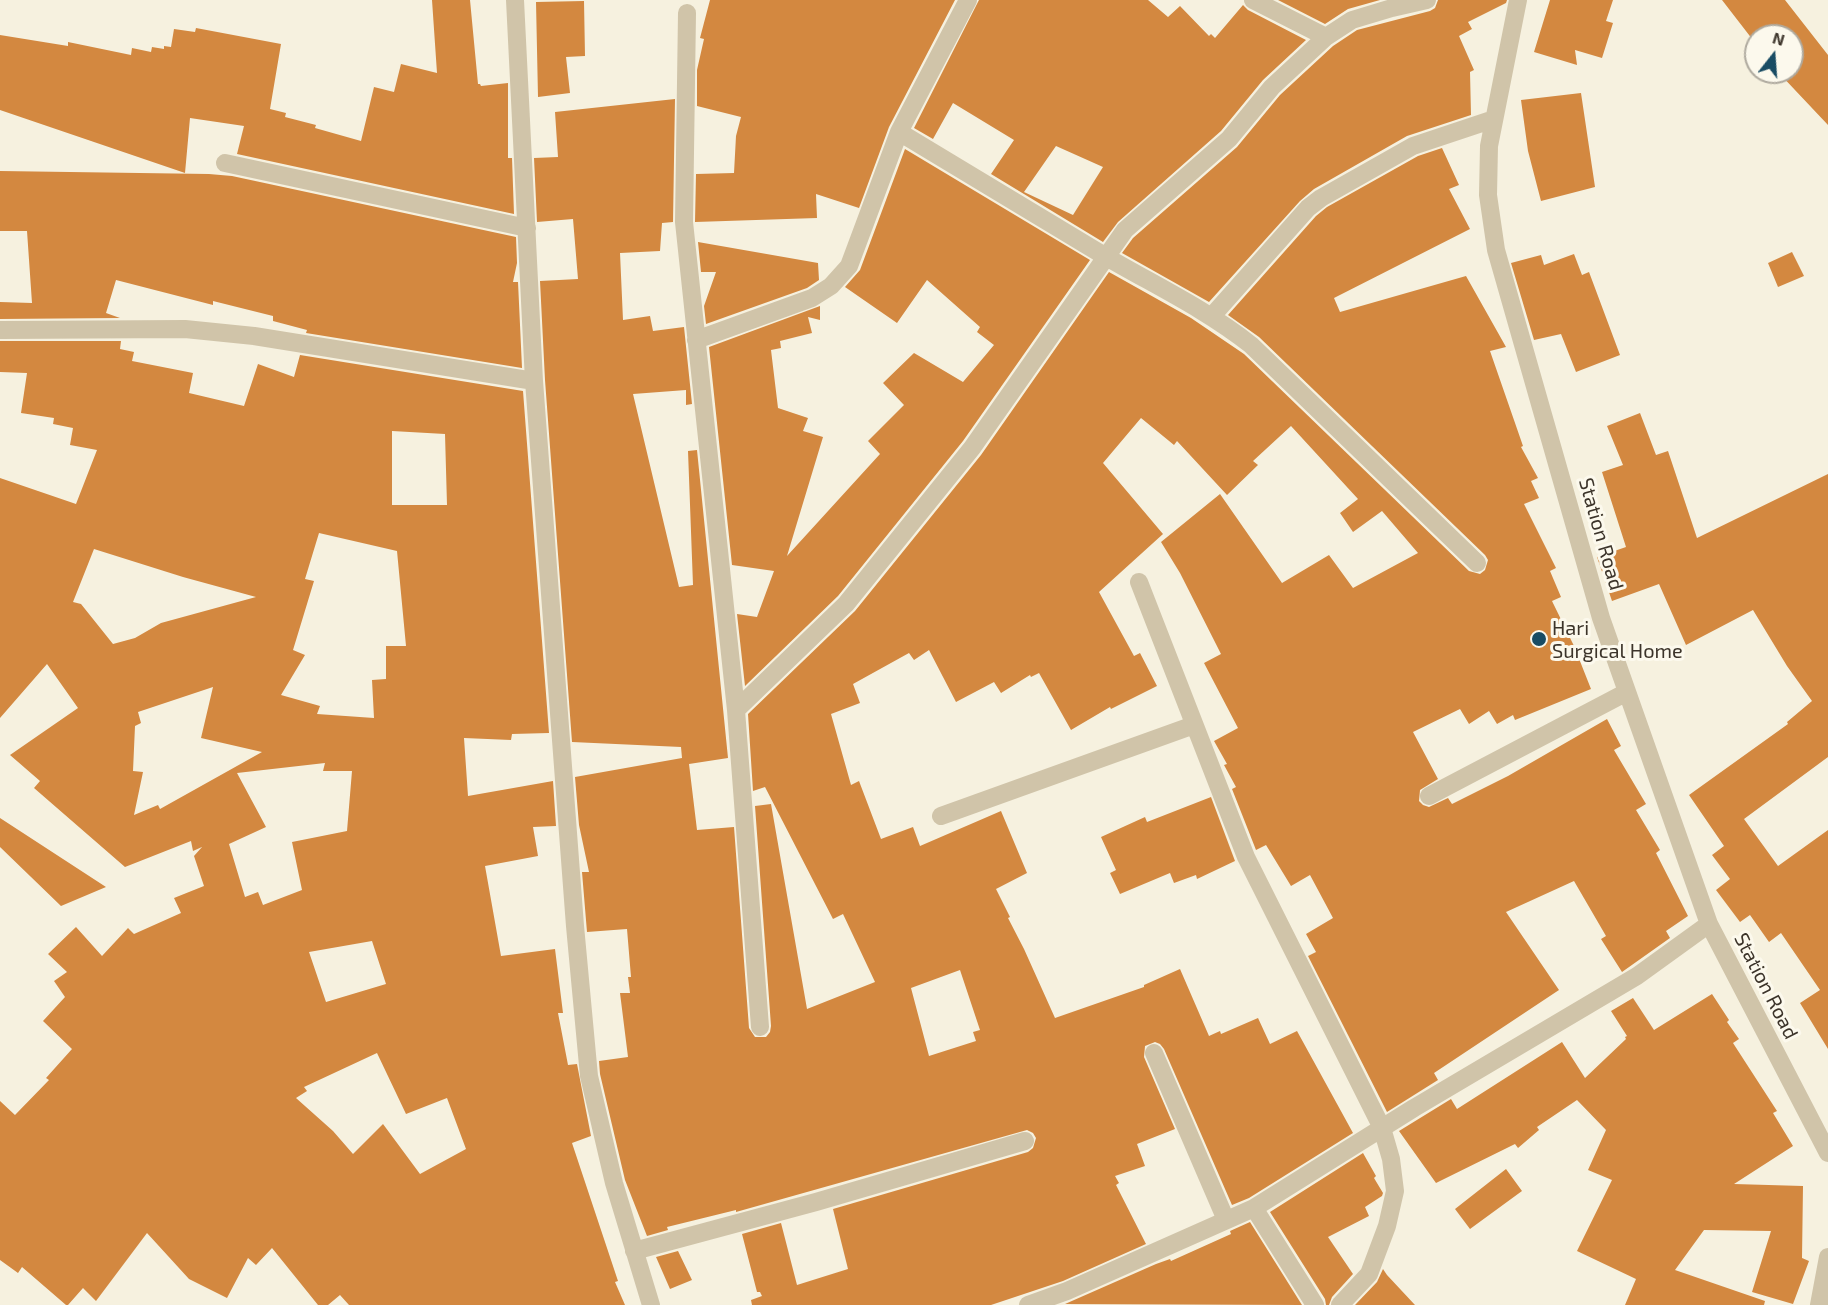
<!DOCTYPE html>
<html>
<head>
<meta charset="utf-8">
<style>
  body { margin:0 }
  #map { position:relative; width:1828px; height:1305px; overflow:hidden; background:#f6f1df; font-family:"Exo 2",sans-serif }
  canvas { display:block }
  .north { position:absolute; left:1744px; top:24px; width:60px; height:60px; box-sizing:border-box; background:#fcf9ed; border:2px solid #afaa9f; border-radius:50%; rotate:17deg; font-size:16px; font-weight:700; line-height:24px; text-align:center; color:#3c342a }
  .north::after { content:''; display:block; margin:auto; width:21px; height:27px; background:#194c64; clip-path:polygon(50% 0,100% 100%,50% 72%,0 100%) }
</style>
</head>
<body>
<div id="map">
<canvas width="1828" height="1305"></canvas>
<div class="north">N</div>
</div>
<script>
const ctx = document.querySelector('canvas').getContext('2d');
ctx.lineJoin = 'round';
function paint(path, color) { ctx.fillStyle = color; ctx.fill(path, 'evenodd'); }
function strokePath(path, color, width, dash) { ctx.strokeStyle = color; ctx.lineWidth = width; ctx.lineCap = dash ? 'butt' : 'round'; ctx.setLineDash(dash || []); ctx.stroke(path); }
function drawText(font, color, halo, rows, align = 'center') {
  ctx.font = font + ' "Exo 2",sans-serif'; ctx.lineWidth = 6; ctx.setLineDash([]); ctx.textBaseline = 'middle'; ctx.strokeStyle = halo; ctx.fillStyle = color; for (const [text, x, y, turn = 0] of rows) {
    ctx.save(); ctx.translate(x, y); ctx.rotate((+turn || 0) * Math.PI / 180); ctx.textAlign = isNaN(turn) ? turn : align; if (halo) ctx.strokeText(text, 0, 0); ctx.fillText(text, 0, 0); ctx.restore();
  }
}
paint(new Path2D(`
  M 432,0 L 470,0 L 478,84 L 480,84 L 481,86 L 508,83 L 508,158 L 512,158 L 514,214 L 237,154 L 244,126 L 190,118 L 185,173 L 0,110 L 0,35 L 68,46 L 68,42 L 131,55 L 132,48 L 151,52 L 152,47 L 164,49 L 164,46 L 171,47 L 174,29 L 195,32 L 196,28 L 281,44 L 270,109 L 286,113 L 285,117 L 316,125 L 315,128 L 361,141 L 374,87 L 394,92 L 401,64 L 437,73 Z
  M 710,0 L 955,0 L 889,127 L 859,208 L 816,194 L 817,218 L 695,222 L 696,174 L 734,173 L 736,136 L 741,117 L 697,106 L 697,70 L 704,39 L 700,38 Z
  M 979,0 L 1148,0 L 1168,17 L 1180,6 L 1209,36 L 1211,34 L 1215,38 L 1243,5 L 1248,10 L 1306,40 L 1263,80 L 1221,131 L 1118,222 L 1103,242 L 991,174 L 1014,140 L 953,103 L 933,139 L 914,128 ZM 1056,146 L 1103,167 L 1073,215 L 1024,192 Z
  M 1278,0 L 1380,0 L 1348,9 L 1325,24 Z
  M 1438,0 L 1507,0 L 1506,3 L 1468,22 L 1472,29 L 1459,36 L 1474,70 L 1470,72 L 1471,115 L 1407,136 L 1314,189 L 1300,201 L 1209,302 L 1122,253 L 1133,238 L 1237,147 L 1280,95 L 1333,46 L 1357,30 L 1430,11 L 1435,8 Z
  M 1550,0 L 1613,0 L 1606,21 L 1613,23 L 1602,58 L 1575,50 L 1577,65 L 1534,52 Z
  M 1722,0 L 1785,0 L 1828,55 L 1828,125 L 1778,72 L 1792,72 L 1792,36 L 1756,36 L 1756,44 Z
  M 584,1 L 585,56 L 566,57 L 570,93 L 538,97 L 536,2 Z
  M 1581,93 L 1595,187 L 1541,201 L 1528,151 L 1521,100 Z
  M 675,99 L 673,222 L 662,223 L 660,251 L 620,253 L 623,320 L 650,316 L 653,331 L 684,327 L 692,404 L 686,405 L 686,390 L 633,394 L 679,587 L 693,585 L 688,451 L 697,450 L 728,758 L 689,764 L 697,830 L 734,827 L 749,1028 L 755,1037 L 766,1037 L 770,1032 L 771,1026 L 755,806 L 771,804 L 807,1009 L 875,982 L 843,914 L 833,919 L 765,787 L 753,791 L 748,714 L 855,611 L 981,455 L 1109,272 L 1191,318 L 1244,354 L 1469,571 L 1480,574 L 1485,570 L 1488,560 L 1485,555 L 1259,337 L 1228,315 L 1316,216 L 1327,207 L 1418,156 L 1442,148 L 1459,185 L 1449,189 L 1470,229 L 1334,298 L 1340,312 L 1466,276 L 1506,347 L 1490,351 L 1523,446 L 1521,447 L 1538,478 L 1531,481 L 1539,498 L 1524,504 L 1556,568 L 1550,571 L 1561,597 L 1552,601 L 1574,646 L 1591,689 L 1515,720 L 1513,715 L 1497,724 L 1489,711 L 1469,724 L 1460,709 L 1413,732 L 1438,779 L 1420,790 L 1419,801 L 1423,805 L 1429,807 L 1448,798 L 1452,804 L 1508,776 L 1607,719 L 1621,746 L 1614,750 L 1646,804 L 1636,810 L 1660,850 L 1656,853 L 1688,916 L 1666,931 L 1670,938 L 1622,972 L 1601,939 L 1606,936 L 1574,881 L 1506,912 L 1559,990 L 1434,1073 L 1438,1080 L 1387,1112 L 1308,956 L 1316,952 L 1306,934 L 1333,918 L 1310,875 L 1291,886 L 1266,845 L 1256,850 L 1232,789 L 1236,787 L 1224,765 L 1227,764 L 1214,741 L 1238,728 L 1204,663 L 1221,654 L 1180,573 L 1161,542 L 1220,494 L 1282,583 L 1329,555 L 1353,588 L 1418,553 L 1382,511 L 1353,532 L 1340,513 L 1358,499 L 1291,426 L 1253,461 L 1258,465 L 1227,495 L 1177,441 L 1174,445 L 1141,418 L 1103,463 L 1163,534 L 1099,592 L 1134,656 L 1140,653 L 1157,686 L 1111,709 L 1110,707 L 1071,730 L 1039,673 L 1031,677 L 1030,675 L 1001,693 L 994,682 L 956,702 L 929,650 L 914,660 L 909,653 L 853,684 L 860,703 L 831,714 L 851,785 L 859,781 L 881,839 L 913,827 L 920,846 L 1001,811 L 1027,873 L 996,889 L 1010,917 L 1008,918 L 1024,949 L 1055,1018 L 1144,987 L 1144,985 L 1180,969 L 1209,1036 L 1220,1031 L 1221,1034 L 1258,1018 L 1270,1044 L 1297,1031 L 1353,1133 L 1249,1198 L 1232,1205 L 1164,1049 L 1160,1044 L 1155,1042 L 1145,1046 L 1144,1057 L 1175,1129 L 1137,1144 L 1145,1166 L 1115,1176 L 1119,1183 L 1116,1185 L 1146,1244 L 1063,1281 L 991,1305 L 752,1305 L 751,1300 L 762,1296 L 760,1292 L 757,1292 L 742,1234 L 781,1223 L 797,1285 L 848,1269 L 833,1209 L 1028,1152 L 1033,1148 L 1036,1138 L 1033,1133 L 1027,1130 L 736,1212 L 736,1210 L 667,1227 L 668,1230 L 647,1236 L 625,1180 L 600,1074 L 599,1061 L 628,1057 L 620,993 L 630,993 L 628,977 L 631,977 L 627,929 L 587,932 L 582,872 L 589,872 L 579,825 L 575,777 L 682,758 L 681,747 L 572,742 L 545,380 L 540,281 L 578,279 L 573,219 L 537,222 L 534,158 L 558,157 L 555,112 ZM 960,970 L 980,1030 L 973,1032 L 976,1041 L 929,1056 L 911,988 Z
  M 905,149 L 1090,260 L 963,441 L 838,596 L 745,686 L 737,614 L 757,617 L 774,571 L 732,565 L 709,347 L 820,306 L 820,320 L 808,317 L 812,333 L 780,341 L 781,348 L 771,350 L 778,408 L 808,418 L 803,431 L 823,437 L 787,556 L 880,454 L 868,441 L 904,405 L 883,383 L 914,353 L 963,382 L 994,345 L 977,332 L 980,327 L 927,280 L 897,323 L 845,287 L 860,270 Z
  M 0,171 L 209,174 L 232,176 L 516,237 L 517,263 L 513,282 L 518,282 L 522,368 L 306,333 L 307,330 L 273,321 L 273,316 L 213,301 L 213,305 L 116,280 L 106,313 L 120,318 L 0,319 L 0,302 L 32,303 L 27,231 L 0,231 Z
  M 698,242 L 818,263 L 819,280 L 807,288 L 706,324 L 704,306 L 716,272 L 701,272 Z
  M 1792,252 L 1804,276 L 1778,287 L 1768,263 Z
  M 1574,254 L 1582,275 L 1589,272 L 1620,355 L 1576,372 L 1561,334 L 1534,340 L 1511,263 L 1541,255 L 1544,265 Z
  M 0,341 L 121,341 L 120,349 L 134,352 L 132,361 L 193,373 L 189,393 L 244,406 L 258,364 L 294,377 L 300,355 L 523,391 L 549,733 L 512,734 L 511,740 L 464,738 L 468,796 L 553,781 L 556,826 L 533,827 L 538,856 L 485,866 L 501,956 L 555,949 L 563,1013 L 558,1013 L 568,1065 L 577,1064 L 591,1136 L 572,1143 L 618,1281 L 615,1282 L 625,1305 L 349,1305 L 340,1295 L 328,1305 L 318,1305 L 272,1248 L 256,1265 L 248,1258 L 227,1298 L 189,1279 L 147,1233 L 96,1301 L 83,1288 L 68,1305 L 66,1305 L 22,1267 L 18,1273 L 0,1260 L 0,1101 L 15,1115 L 49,1080 L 46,1078 L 72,1049 L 43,1021 L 65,997 L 54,981 L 67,972 L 48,954 L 76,927 L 102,956 L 128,928 L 134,934 L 181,913 L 174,898 L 204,886 L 194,856 L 202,847 L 193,851 L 191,841 L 125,867 L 34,788 L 40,781 L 10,755 L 78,708 L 47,664 L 0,718 L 0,478 L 76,504 L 97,450 L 70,445 L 73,428 L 53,424 L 54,418 L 21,413 L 27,373 L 0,372 ZM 392,431 L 445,434 L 447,505 L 392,505 ZM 319,533 L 397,551 L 406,646 L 386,646 L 386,679 L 372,680 L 374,718 L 317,714 L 320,706 L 281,695 L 305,655 L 293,650 L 314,581 L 305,579 ZM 94,549 L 183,577 L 256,597 L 161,623 L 135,638 L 113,644 L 81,604 L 73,602 ZM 213,687 L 201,738 L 262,752 L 160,809 L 158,805 L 134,815 L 143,772 L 133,771 L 135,726 L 141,723 L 138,712 ZM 325,763 L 323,771 L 352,771 L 347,831 L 292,842 L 302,890 L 263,905 L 258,892 L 245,897 L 229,844 L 266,827 L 237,773 ZM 372,941 L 386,984 L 326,1002 L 309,952 ZM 377,1053 L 406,1114 L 447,1098 L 466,1149 L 420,1174 L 383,1124 L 353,1154 L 333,1131 L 296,1098 L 307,1091 L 304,1087 Z
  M 1640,413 L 1656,455 L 1668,451 L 1697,538 L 1828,474 L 1828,757 L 1744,819 L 1778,866 L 1828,830 L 1828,1049 L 1800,1003 L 1820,990 L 1781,933 L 1769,942 L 1750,915 L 1740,922 L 1716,890 L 1730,879 L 1712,855 L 1724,846 L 1689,795 L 1788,724 L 1787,722 L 1812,701 L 1787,666 L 1753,610 L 1686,645 L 1659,584 L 1612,601 L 1597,557 L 1626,547 L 1602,472 L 1623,465 L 1607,426 Z
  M 1211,797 L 1235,861 L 1197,879 L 1196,875 L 1174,883 L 1170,873 L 1120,894 L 1110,873 L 1116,870 L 1101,837 L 1145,817 L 1147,822 Z
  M 0,818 L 106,887 L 61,906 L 0,847 Z
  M 1712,994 L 1729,1020 L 1727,1022 L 1739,1039 L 1733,1043 L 1777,1111 L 1773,1113 L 1793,1146 L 1734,1184 L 1803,1186 L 1802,1258 L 1809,1261 L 1793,1304 L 1752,1292 L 1771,1231 L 1704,1230 L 1675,1270 L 1765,1301 L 1764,1305 L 1625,1305 L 1636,1279 L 1577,1251 L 1612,1180 L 1588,1170 L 1606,1130 L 1577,1100 L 1537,1127 L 1539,1130 L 1518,1148 L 1515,1144 L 1436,1183 L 1399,1131 L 1451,1099 L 1457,1109 L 1562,1042 L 1585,1078 L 1626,1039 L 1625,1037 L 1627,1036 L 1611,1011 L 1633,998 L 1654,1030 Z
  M 1363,1153 L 1376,1176 L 1374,1178 L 1383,1193 L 1382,1196 L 1365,1207 L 1369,1216 L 1328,1237 L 1353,1274 L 1332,1297 L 1329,1305 L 1326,1305 L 1325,1299 L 1270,1212 Z
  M 1506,1169 L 1522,1191 L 1470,1229 L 1455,1209 Z
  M 1250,1222 L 1302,1305 L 1065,1304 L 1156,1264 L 1170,1259 L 1171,1261 L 1231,1234 L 1230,1231 Z
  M 678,1251 L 692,1280 L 670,1289 L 656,1257 Z
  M 1383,1269 L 1387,1275 L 1415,1305 L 1355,1305 L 1377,1282 Z`), '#d38840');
strokePath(new Path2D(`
  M 515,0 L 534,381 L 575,926 L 589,1076 L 614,1183 L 651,1305
  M 1253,0 L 1326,37
  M 1518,0 L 1489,146 L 1488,195 L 1496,250 L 1601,618 L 1709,924 L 1828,1153
  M 687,13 L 684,222 L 736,710 L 760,1027
  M 899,132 C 967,173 1035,214 1103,255 C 1154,285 1204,308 1251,345 L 1477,563
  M 225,163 L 527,228
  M 1212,316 L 1308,208 L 1321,198 L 1413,146 L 1494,119
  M 0,330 L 185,329 L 254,336 L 534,381
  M 696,340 L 812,298 L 831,286 L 849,266 L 899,132 L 968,0
  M 1139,582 L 1246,857 L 1382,1128 L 1391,1159 L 1395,1191 L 1387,1226 L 1369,1274 L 1340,1305
  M 736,710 L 846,604 L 972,448 L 1125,230 L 1229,139 L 1272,87 L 1326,37 L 1352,20 L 1392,8 L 1427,0
  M 1429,796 L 1627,692
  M 941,816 L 1194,725
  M 1154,1053 L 1226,1220
  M 1254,1208 L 1315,1305
  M 634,1251 L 816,1202 L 1025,1141
  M 1028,1305 L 1067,1291 L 1254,1208 L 1414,1108 L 1637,976 L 1709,924
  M 1819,1305 L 1828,1257`), '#d0c4a9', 18);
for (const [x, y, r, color] of [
  [1539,639,8,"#194c64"]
]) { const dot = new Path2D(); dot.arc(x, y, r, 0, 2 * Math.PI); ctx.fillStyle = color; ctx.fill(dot); strokePath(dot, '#fcf9ed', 2); }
drawText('20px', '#3c342a', '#fcf9ed', [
  ["Station Road",1601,534,74],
  ["Station Road",1766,986,63]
]);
drawText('20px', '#3c342a', '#fcf9ed', [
  ["Hari",1552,628],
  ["Surgical Home",1552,651]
], 'left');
</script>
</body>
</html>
